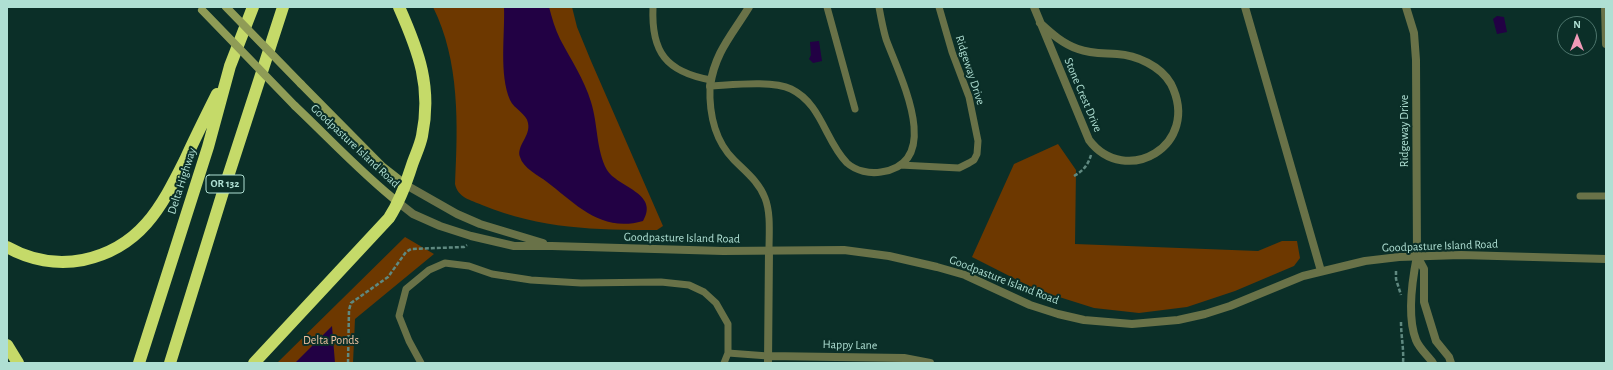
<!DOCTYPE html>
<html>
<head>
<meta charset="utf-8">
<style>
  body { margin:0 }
  #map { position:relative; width:1613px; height:370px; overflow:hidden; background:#0b2f28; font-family:"Alegreya Sans",sans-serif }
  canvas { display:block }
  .frame { position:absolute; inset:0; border:8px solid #afdfd3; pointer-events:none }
  .north { position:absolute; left:1557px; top:16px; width:40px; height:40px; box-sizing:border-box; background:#0b2f28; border:1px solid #4d756c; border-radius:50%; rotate:0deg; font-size:11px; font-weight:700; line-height:16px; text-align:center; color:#afdfd3 }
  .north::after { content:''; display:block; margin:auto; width:14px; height:18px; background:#f09ab7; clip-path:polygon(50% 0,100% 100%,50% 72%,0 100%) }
</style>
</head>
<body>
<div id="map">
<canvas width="1613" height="370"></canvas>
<div class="frame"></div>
<div class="north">N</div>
</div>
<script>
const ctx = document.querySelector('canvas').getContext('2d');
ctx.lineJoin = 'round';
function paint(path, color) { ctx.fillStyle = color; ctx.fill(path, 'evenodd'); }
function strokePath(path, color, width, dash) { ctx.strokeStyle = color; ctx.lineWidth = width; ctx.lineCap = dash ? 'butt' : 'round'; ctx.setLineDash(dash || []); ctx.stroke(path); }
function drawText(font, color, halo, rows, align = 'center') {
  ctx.font = font + ' "Alegreya Sans",sans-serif'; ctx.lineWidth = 4; ctx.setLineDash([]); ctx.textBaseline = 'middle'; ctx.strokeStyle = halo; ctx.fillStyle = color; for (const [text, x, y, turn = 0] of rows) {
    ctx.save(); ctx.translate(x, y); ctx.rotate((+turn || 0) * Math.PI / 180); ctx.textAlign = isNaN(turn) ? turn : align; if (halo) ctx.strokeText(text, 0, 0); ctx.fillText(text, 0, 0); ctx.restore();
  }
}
paint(new Path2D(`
  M 433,7 L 572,7 L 577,27 L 591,61 L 663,226 L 657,230 C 595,230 541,229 482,205 C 471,200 458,198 455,184 C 458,125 460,61 433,7 Z
  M 1058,144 L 1076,170 L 1075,244 L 1258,251 L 1282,241 L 1297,241 L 1300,258 L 1294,266 L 1235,291 L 1187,307 L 1139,313 L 1094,308 L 1037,290 L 972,257 L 1014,164 Z
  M 405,237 L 434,254 L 355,319 L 353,363 L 277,363 Z`), '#6d3800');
paint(new Path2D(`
  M 504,7 L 549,7 C 552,18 555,29 560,39 C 571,60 584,79 591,102 C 598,124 596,150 607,170 C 617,187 660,193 643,221 C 601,233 576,204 547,182 C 538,175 523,168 520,157 C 516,146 531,136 528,123 C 527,114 514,109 510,100 C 499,74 505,36 504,7 Z
  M 1497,16 L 1504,17 L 1507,32 L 1497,34 L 1493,19 Z
  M 819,41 L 822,61 L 813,63 L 809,59 L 811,55 L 810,42 Z
  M 332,326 L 335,363 L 295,363 Z`), '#220144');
strokePath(new Path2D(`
  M 1074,176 C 1083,171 1088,165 1091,155
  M 1396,271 L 1396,279 L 1401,295
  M 1401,322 C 1401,336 1404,349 1403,363
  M 348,363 L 349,310 L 351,303 L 388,277 L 406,252 L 411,249 L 464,247 L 467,245`), '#5f8980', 2.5, [4, 2]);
strokePath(new Path2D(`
  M 653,7 C 651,52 666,72 711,80
  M 827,7 L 855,109
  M 900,165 L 959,168 L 969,163 L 974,160 L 977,154 L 978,141 L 969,97 L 952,52 L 939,7
  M 1580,196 L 1606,196
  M 769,250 C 769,234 771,213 765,198 C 759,182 746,172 734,160 C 714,140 709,113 710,86 C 731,85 773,80 791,89 C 822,104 825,141 847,163 C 856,171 870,174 881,172 C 946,163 898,73 886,39 C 883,29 881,18 879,7
  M 728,353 L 768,356
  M 421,363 L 409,341 L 399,316 L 406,289 L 429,270 L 445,263 L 469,266 L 492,274 L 531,280 L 581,283 L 661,282 L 689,285 L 704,292 L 716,303 L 728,324 L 728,353 L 724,363`), '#697248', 7);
strokePath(new Path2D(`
  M 1034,7 L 1089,140 C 1125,188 1202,146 1171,84 C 1161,66 1136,55 1117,54 C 1103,53 1091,54 1078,49 C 1063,44 1052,34 1040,23
  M 1245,7 L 1321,271
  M 1406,7 L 1414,33 L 1416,60 L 1417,256 C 1412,281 1407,317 1416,340 C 1419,348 1428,356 1433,363
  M 1605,7 L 1606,44
  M 710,86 C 715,52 732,35 749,7
  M 1417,256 L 1424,269 L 1424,302 L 1436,341 L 1449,357 L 1451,363
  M 768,356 L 904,358 L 930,363
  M 768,363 L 769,250`), '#697248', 8);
strokePath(new Path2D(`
  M 406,185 L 457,214 L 480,224 L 543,243
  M 399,203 L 413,214 L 440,226 L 471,236 L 514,246 L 552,246 L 723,251 L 844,250 L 889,256 L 937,267 L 965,275 L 1030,305 L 1058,314 L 1084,320 L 1132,324 L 1178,320 L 1205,314 L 1230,306 L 1303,276 L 1365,261 L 1399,257 L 1461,255 L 1606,259`), '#697248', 8);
strokePath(new Path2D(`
  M 301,84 L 383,167 L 406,185
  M 295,106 C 329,138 362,174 399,203`), '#8f9c56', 8);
strokePath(new Path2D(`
  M 7,247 C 30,260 57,265 83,260 C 140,248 161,208 185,160 C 195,138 206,116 217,94
  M 7,345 L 18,363
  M 139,363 L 208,147 L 230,66 L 253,7
  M 170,363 L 223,192 L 283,7
  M 254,363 L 389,218 C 400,201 406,184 412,165 C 415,156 420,146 422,136 C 432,87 419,52 399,7`), '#c5da69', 12);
strokePath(new Path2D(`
  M 226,7 L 301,84
  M 202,10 L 295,106`), '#8f9c56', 8);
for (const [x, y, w] of [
  [225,184,38]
]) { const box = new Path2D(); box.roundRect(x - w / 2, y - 9, w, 18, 3); ctx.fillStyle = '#0b2f28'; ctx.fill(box); strokePath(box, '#afdfd3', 1); }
drawText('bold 11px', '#afdfd3', null, [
  ["OR 132",225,184]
]);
drawText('12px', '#afdfd3', '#0b2f28', [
  ["Ridgeway Drive",970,70,72],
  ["Stone Crest Drive",1083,95,67],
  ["Ridgeway Drive",1404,131,-90],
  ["Goodpasture Island Road",355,146,43],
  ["Delta Highway",182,181,-72],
  ["Goodpasture Island Road",682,238,1],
  ["Goodpasture Island Road",1440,246,-2],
  ["Goodpasture Island Road",1004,280,21],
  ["Happy Lane",850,345,1]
]);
drawText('12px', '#efc2a1', '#0b2f28', [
  ["Delta Ponds",331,340]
]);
</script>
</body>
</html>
